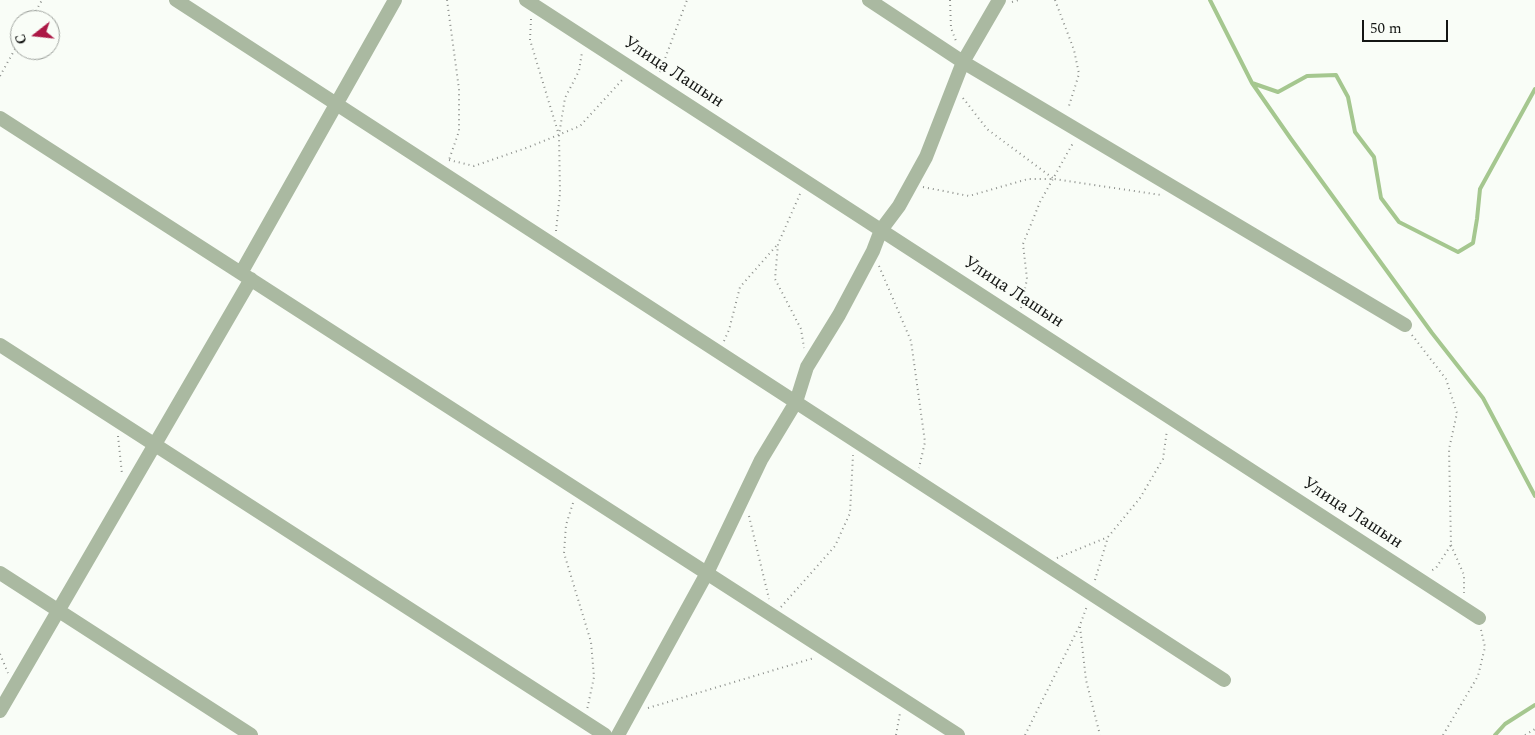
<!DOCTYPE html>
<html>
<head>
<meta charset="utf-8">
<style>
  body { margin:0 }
  #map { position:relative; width:1535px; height:735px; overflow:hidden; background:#f9fdf7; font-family:Spectral,serif }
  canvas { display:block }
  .north { position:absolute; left:10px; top:10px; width:50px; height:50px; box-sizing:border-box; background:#f9fdf7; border:1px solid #9da19c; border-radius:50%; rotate:254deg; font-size:14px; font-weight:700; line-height:20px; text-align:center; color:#141614 }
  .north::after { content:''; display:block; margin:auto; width:18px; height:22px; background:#ac1845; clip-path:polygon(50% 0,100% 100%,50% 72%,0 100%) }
  .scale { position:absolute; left:1362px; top:20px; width:86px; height:22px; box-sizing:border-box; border:2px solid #141614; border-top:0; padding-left:6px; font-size:15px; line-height:18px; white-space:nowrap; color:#141614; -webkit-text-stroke:4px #f9fdf7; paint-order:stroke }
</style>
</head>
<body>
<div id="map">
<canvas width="1535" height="735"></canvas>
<div class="north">С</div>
<div class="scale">50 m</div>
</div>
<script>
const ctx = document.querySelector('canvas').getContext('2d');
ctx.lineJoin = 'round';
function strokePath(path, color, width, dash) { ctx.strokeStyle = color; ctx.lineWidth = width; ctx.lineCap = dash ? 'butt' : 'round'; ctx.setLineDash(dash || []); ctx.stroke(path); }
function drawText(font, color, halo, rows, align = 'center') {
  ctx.font = font + ' Spectral,serif'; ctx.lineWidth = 4.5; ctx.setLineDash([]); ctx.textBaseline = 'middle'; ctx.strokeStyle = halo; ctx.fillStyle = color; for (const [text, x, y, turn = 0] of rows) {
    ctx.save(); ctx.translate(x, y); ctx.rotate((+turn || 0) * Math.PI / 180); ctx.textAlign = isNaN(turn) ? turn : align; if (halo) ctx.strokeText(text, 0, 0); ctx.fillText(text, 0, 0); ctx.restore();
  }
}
strokePath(new Path2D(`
  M 1210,0 L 1252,83 L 1291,139 L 1432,333 L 1483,398 L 1535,496
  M 1252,83 L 1278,92 L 1307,76 L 1336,75 L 1348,97 L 1355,132 L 1374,157 L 1381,198 L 1399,222 L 1458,252 L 1473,243 L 1477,219 L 1480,189 L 1535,89
  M 1495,735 L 1505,724 L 1535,705`), '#a5c78f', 4);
strokePath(new Path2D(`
  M 447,0 L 459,89 L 459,131 L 449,160
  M 950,0 L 951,28 L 956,41
  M 1055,0 L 1074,50 L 1079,74 L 1068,109
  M 1012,2 L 1019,0
  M 531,19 L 530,40 L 558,132
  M 31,20 L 42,0
  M 660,72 L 687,0
  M 0,76 L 20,40
  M 963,98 L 987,129 L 1054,179
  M 449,160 L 474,166 L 529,147 L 580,126 L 623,79
  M 923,187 L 969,196 L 1028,179 L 1054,179 L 1161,195
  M 800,194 L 778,244 L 775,279 L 801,329 L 804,348
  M 556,231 L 560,193 L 559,135 L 565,98 L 579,71 L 582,52
  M 879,266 L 911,341 L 925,442 L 919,468
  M 1021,308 L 1027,279 L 1023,244 L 1040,202 L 1073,143
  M 1412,335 L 1446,379 L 1457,413 L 1449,449 L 1451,545 L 1436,568 L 1431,571
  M 724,341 L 729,330 L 740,287 L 777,245
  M 118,436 L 122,474
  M 573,503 L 566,525 L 564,553 L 591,642 L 594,677 L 587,710
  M 749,516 L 769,599
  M 1451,545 L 1464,575 L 1464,593
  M 1057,558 L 1108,537
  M 1095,580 L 1108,537 L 1140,498 L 1163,459 L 1167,430
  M 781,607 L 835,546 L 850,513 L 853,455
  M 1080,627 L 1086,680 L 1100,735
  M 0,654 L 8,673
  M 648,708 L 814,658
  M 896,735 L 900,713
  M 1025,735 L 1080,625 L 1087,606
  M 1443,735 L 1478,676 L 1485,647 L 1481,630
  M 1525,735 L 1535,729`), '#8d908c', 2, [1, 4]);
strokePath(new Path2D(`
  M 176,0 L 1224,680
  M 526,0 L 1479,618
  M 869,0 L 963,62 L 1405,325
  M 0,118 L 958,735
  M 241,273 L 395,0
  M 0,345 L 605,735
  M 0,573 L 251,735
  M 0,711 L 251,279
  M 618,735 L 707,573 L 761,460 L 796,402 L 807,367 L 839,315 L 873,251 L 881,230 L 899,206 L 926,157 L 963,62 L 999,0`), '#aab9a1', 14);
drawText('18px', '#141614', '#f9fdf7', [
  ["Улица Лашын",673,73,33],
  ["Улица Лашын",1013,293,33],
  ["Улица Лашын",1352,514,33]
]);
</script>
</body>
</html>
